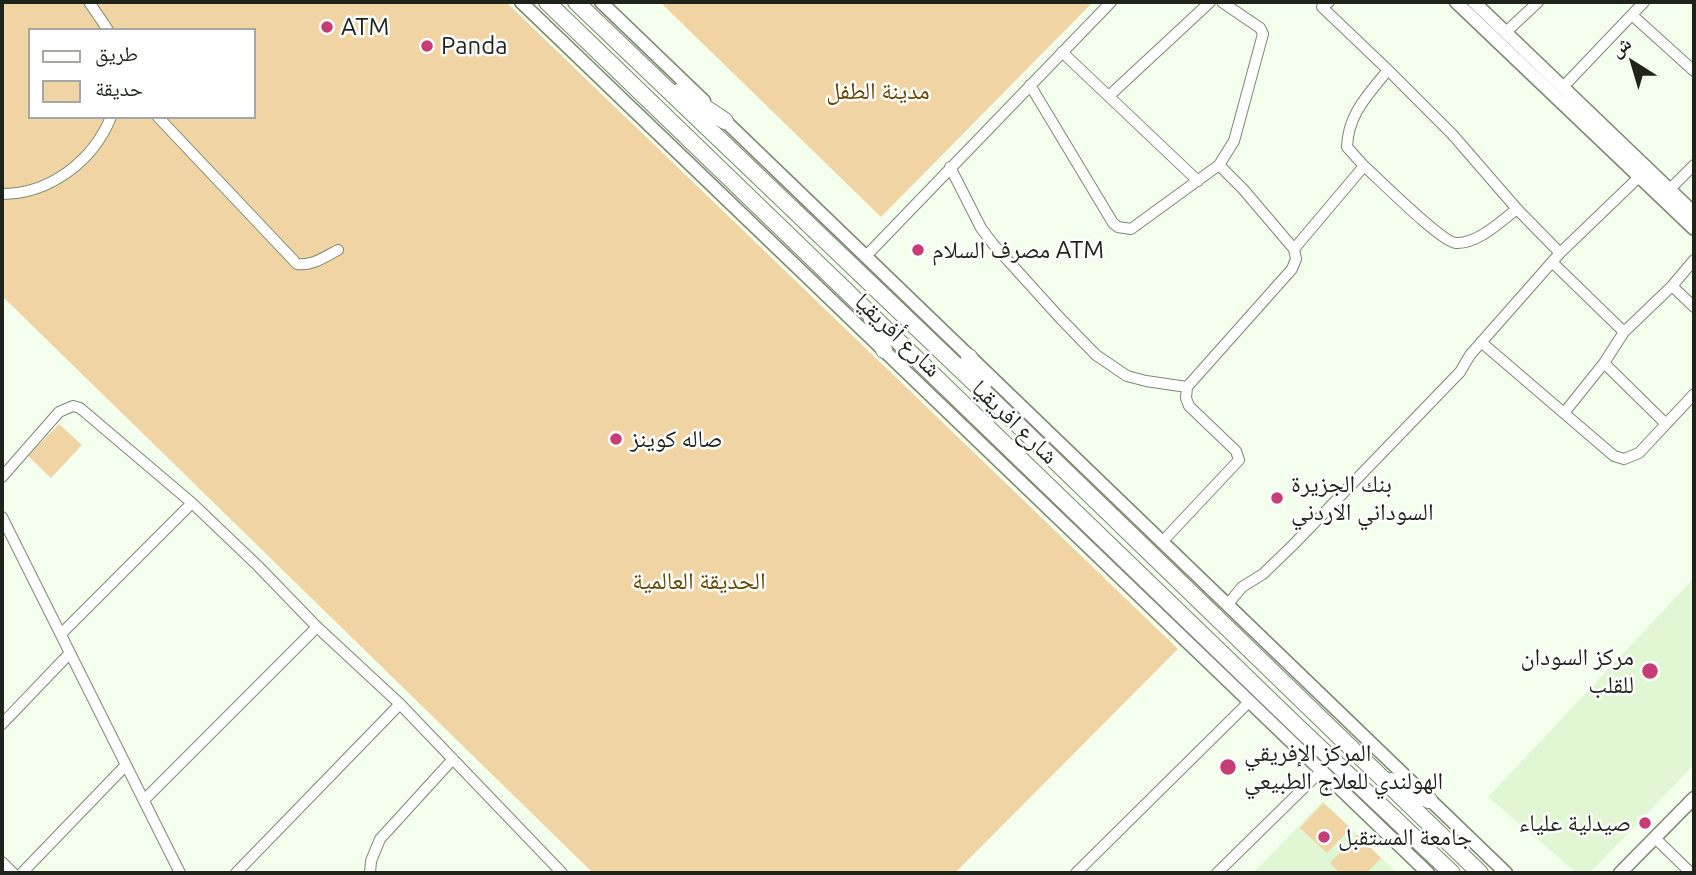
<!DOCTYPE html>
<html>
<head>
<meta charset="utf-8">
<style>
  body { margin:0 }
  #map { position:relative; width:1696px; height:875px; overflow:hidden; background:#f4feed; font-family:Ubuntu,"Noto Naskh Arabic",sans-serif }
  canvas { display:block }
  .frame { position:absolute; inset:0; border:4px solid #1e241a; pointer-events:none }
  .legend { position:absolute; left:28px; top:28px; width:228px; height:91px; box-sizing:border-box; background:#fff; border:2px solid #a5a7a3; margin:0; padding:9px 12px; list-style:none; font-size:21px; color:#1e241a }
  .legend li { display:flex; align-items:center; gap:14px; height:35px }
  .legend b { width:35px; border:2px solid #a5a7a3 }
  .north { position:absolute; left:1598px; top:28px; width:70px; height:70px; -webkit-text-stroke:5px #fff; paint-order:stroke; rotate:323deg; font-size:19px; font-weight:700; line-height:28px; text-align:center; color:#1e241a }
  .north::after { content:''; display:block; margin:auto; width:24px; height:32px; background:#1e241a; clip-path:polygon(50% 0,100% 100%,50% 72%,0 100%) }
</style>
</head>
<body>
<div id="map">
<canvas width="1696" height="875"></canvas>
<div class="frame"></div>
<ul class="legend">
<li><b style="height:9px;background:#fff"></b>طريق</li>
<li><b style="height:19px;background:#f1d4a4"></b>حديقة</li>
</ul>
<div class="north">ش</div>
</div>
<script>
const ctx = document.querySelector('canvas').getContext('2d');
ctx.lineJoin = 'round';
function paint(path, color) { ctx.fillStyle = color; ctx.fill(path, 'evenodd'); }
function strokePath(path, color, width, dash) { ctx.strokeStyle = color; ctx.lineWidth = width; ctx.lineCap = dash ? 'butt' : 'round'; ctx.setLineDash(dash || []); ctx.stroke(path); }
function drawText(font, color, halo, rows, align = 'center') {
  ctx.font = font + ' Ubuntu,"Noto Naskh Arabic",sans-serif'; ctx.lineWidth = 5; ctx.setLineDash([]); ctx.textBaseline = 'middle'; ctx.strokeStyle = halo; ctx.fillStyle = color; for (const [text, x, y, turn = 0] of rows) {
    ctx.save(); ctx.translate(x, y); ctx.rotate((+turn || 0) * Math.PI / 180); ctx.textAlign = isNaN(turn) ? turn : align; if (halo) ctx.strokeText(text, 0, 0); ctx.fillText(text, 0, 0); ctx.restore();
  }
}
paint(new Path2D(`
  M 1694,578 L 1694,765 L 1590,873 L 1577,873 L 1488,797 Z
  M 1323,801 L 1397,873 L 1253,873 Z`), '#e1f7d3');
paint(new Path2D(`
  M 2,2 L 506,2 L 1178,649 L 955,873 L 593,873 L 2,296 ZM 30,30 L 254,30 L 254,117 L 30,117 Z
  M 660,2 L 1093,2 L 881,217 Z
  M 59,424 L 82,445 L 51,478 L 28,456 Z
  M 1323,803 L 1351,828 L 1327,853 L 1300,828 Z
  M 1357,835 L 1381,858 L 1367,873 L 1340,873 L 1330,863 Z`), '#f1d4a4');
const minor = new Path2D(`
  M 89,2 L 108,30
  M 1632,15 L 1694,71
  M 1506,32 L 1538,2
  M 1062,52 L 1198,181
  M 1388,70 L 1452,134 L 1517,209
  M 1030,85 L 1113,223 L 1118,227 L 1131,229 L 1219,165
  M 1563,87 L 1644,2
  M 1110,95 L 1210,2
  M 158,117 L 297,264 C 313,266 324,257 338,250
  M 1364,166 C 1379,179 1441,242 1456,243 C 1478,244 1501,221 1517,209 L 1560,253
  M 950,167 L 981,228 L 993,244 L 1060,318 L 1096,355 L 1127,376 L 1146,381 L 1187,387
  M 2,194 C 50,194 93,161 111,117
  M 1665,194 L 1694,165
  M 1294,249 L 1364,166 L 1347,147 C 1348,114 1368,95 1388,70 L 1322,7 L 1329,2
  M 865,257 L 1111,2
  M 1552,262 L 1624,332
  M 1672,286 L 1694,307
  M 1481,342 L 1614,456 L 1624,459 L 1639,453 L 1694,394
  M 1604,363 L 1666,424
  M 1564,413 L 1604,363 L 1624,332 L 1672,286 L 1694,260
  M 2,477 L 59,412 L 73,406 L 80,408 L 192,503 L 257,565 L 317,627 L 400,704 L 562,873
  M 2,517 L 180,873
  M 1162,542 L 1239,460 L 1236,451 L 1189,406 L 1186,398 L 1187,387 L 1292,269 L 1296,259 L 1294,249 L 1243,189 L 1219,165 L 1234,141 L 1263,34 L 1260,28 L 1222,2
  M 1228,604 L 1242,587 L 1263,574 L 1293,545 L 1460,372 L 1470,355 L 1560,253 L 1639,177
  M 61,634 L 192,503
  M 2,724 L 70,653
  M 144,800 L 317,627
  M 1656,839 L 1691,873
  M 2,862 L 13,873
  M 22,873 L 126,765
  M 236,873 L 400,704
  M 370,873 L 371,861 L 380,839 L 453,759
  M 1076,873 L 1249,702
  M 1217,873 L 1320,772`);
const tertiary = new Path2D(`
  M 521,2 L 1428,873
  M 601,2 L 704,101
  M 1456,2 L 1694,229
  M 1474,2 L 1694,213
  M 720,116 L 1506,873
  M 1620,873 L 1694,798`);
const trunk = new Path2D(`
  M 547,2 L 1301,730 L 1452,873
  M 576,2 L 989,397 L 1480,873
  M 680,91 L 725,121
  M 872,319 L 884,350
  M 969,357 L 983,385
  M 1391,781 L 1429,800`);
strokePath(minor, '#7a896f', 12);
strokePath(tertiary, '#7a896f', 15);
strokePath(trunk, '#7a896f', 18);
strokePath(minor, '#fff', 10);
strokePath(tertiary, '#fff', 12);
strokePath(trunk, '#fff', 16);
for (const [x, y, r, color] of [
  [327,27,7,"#c63c75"],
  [427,46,7,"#c63c75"],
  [918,250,7,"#c63c75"],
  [616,439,7,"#c63c75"],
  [1277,498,7,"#c63c75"],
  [1650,671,9,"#c63c75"],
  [1228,767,9,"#c63c75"],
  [1645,823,7,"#c63c75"],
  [1324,837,7,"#c63c75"]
]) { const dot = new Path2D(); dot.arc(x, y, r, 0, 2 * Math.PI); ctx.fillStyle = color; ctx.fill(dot); strokePath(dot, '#fff', 2.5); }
drawText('24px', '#1e241a', '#fff', [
  ["ATM",341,27],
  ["Panda",441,46],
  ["مصرف السلام ATM",932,250],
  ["صاله كوينز",630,439],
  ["بنك الجزيرة",1291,484],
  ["السوداني الاردني",1291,512],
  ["مركز السودان",1634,657,"right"],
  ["للقلب",1634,685,"right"],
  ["المركز الإفريقي",1244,753],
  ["الهولندي للعلاج الطبيعي",1244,781],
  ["صيدلية علياء",1631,823,"right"],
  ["جامعة المستقبل",1338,837]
], 'left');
drawText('24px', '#664600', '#fff', [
  ["مدينة الطفل",878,91],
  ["الحديقة العالمية",699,581]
]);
drawText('24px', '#1e241a', '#fff', [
  ["شارع أفريقيا",898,335,44],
  ["شارع افريقيا",1015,422,44]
]);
</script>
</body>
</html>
